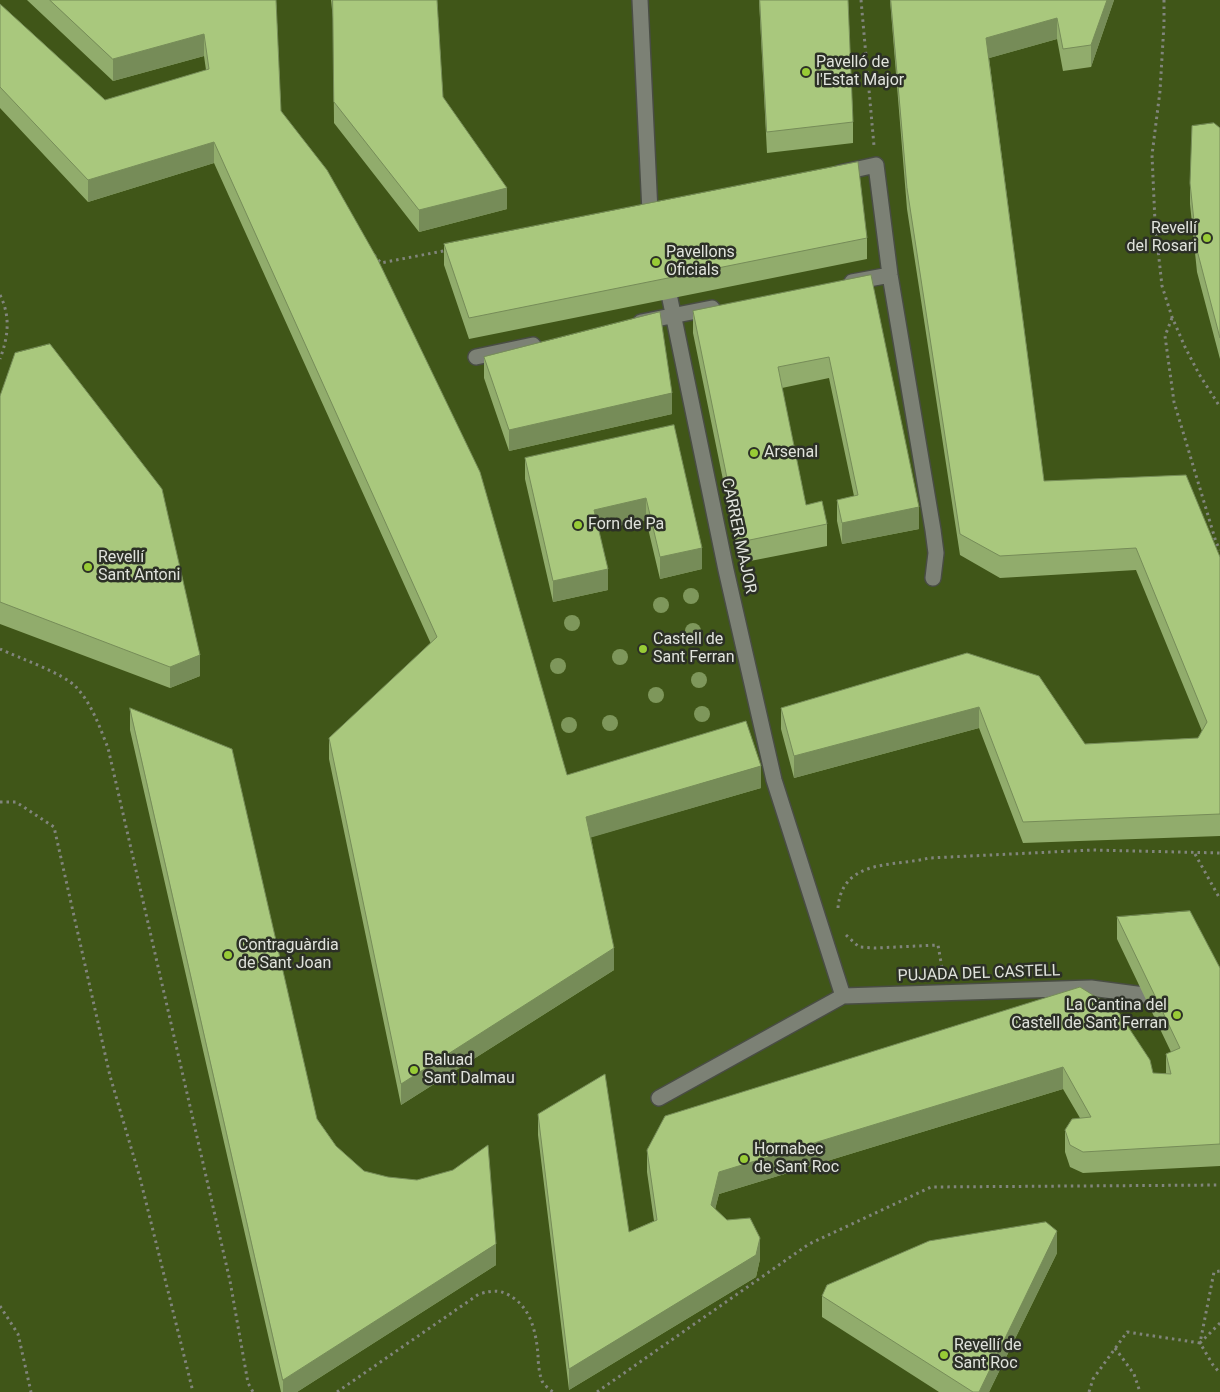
<!DOCTYPE html>
<html>
<head>
<meta charset="utf-8">
<style>
  body { margin:0 }
  canvas { display:block; background:#2c3026 }
</style>
</head>
<body>
<canvas width="1220" height="1392"></canvas>
<script>
const ctx = document.querySelector('canvas').getContext('2d');
ctx.lineJoin = 'round';
function paint(path, color) { ctx.fillStyle = color; ctx.fill(path, 'evenodd'); }
function strokePath(path, color, width, dash) { ctx.strokeStyle = color; ctx.lineWidth = width; ctx.lineCap = dash ? 'butt' : 'round'; ctx.setLineDash(dash || []); ctx.stroke(path); }
function drawText(font, color, halo, rows, align = 'center') {
  ctx.font = font + ' Roboto,sans-serif'; ctx.lineWidth = 5; ctx.setLineDash([]); ctx.textBaseline = 'middle'; ctx.strokeStyle = halo; ctx.fillStyle = color; for (const [text, x, y, turn = 0] of rows) {
    ctx.save(); ctx.translate(x, y); ctx.rotate((+turn || 0) * Math.PI / 180); ctx.textAlign = isNaN(turn) ? turn : align; if (halo) ctx.strokeText(text, 0, 0); ctx.fillText(text, 0, 0); ctx.restore();
  }
}
paint(new Path2D(`
  M 0,0 L 1220,0 L 1220,1392 L 0,1392 Z`), '#405618');
const minor = new Path2D(`
  M 640,0 L 650,212 L 661,210
  M 840,173 L 876,165 L 890,275 L 933,530 L 936,553 L 933,578
  M 852,282 L 890,275
  M 670,299 L 726,570 L 774,780 L 843,996 L 1091,988 L 1144,995
  M 641,322 L 712,308
  M 476,357 L 533,345
  M 659,1098 L 843,996`);
strokePath(minor, '#494d44', 18);
strokePath(new Path2D(`
  M 861,0 L 874,146
  M 1164,0 L 1164,24 L 1160,91 L 1152,155 L 1155,222 L 1162,286 L 1172,317 L 1185,347 L 1199,374 L 1220,407
  M 374,255 L 381,263 L 448,250
  M 0,295 C 11,317 8,337 0,359
  M 1172,318 L 1165,336 L 1174,402 L 1216,542 L 1220,550
  M 0,649 C 19,658 63,673 76,687 C 92,704 100,728 108,748 L 230,1281 L 248,1383 L 253,1392
  M 0,802 L 16,802 L 54,827 L 110,1076 L 140,1178 L 193,1392
  M 1195,854 L 1220,899
  M 838,908 C 842,858 894,867 929,858 L 1093,850 L 1220,853
  M 846,935 L 859,947 L 875,948 L 938,945 L 943,974
  M 0,1306 L 18,1334 L 31,1392
  M 1220,1323 L 1200,1343 L 1213,1365 L 1220,1373
  M 1115,1348 L 1134,1374 L 1140,1392
  M 337,1392 L 479,1294 C 494,1290 501,1289 515,1299 C 532,1312 536,1334 538,1354 C 538,1362 539,1373 542,1381 C 544,1385 549,1389 553,1392
  M 597,1392 L 809,1244 L 931,1187 L 1220,1185
  M 1089,1392 L 1093,1379 L 1127,1332 L 1200,1343 L 1214,1272 L 1220,1271`), '#81857c', 3, [2.5, 4]);
strokePath(minor, '#7c8175', 15);
ctx.fillStyle = '#7e975b';
for (const [x, y] of [
  [691,596],
  [661,605],
  [572,623],
  [693,631],
  [620,657],
  [558,666],
  [699,680],
  [656,695],
  [702,714],
  [610,723],
  [569,725]
]) { ctx.beginPath(); ctx.arc(x, y, 8, 0, 2 * Math.PI); ctx.fill(); }
paint(new Path2D(`
  M 27,0 L 276,0 L 281,111 L 567,775 L 761,788 L 591,837 L 614,970 L 401,1105 L 329,759 L 329,738 L 431,644 L 214,163 L 88,202 L 0,108 L 0,4 L 105,100 L 206,70 L 204,56 L 113,81 Z
  M 331,0 L 437,0 L 443,97 L 507,209 L 419,232 L 334,123 L 333,19 Z
  M 759,0 L 848,0 L 853,122 L 853,143 L 767,153 Z
  M 890,0 L 1114,0 L 1091,67 L 1063,71 L 1057,39 L 989,58 L 1044,481 L 1220,557 L 1220,836 L 1023,843 L 979,728 L 794,778 L 781,729 L 781,708 L 967,653 L 1085,744 L 1198,738 L 1202,731 L 1136,570 L 1000,578 L 960,555 L 907,209 Z
  M 1220,128 L 1220,359 L 1197,272 L 1190,204 L 1190,183 Z
  M 867,238 L 867,259 L 469,339 L 444,265 L 444,244 Z
  M 871,275 L 919,529 L 842,544 L 837,521 L 837,500 L 854,496 L 829,378 L 782,388 L 806,505 L 827,524 L 827,546 L 740,563 L 693,333 L 693,311 Z
  M 484,357 L 672,414 L 509,451 L 484,378 Z
  M 0,396 L 200,676 L 170,688 L 0,624 Z
  M 674,425 L 702,569 L 660,579 L 646,520 L 599,530 L 608,590 L 553,602 L 525,479 L 525,458 Z
  M 130,708 L 317,1119 L 336,1146 L 364,1171 L 496,1265 L 297,1392 L 281,1392 L 130,730 Z
  M 1117,917 L 1220,968 L 1220,1166 L 1083,1173 L 1070,1167 L 1065,1152 L 1065,1130 L 1080,1118 L 1063,1089 L 719,1194 L 715,1209 L 760,1259 L 756,1277 L 569,1390 L 538,1135 L 538,1114 L 629,1232 L 654,1221 L 647,1172 L 647,1150 L 1080,987 L 1153,1073 L 1166,1074 L 1166,1054 L 1171,1052 L 1117,939 Z
  M 1057,1253 L 989,1392 L 939,1392 L 822,1317 L 822,1296 Z`), '#91ac6c');
paint(new Path2D(`
  M 1107,0 L 1114,0 L 1091,67 L 1091,45 Z
  M 1057,18 L 1057,39 L 986,59 L 986,38 Z
  M 204,34 L 204,56 L 113,81 L 113,59 Z
  M 214,142 L 214,163 L 88,202 L 88,180 Z
  M 507,188 L 507,209 L 419,232 L 419,210 Z
  M 672,393 L 672,414 L 509,451 L 509,430 Z
  M 646,498 L 646,520 L 594,531 L 594,510 Z
  M 919,507 L 919,529 L 842,544 L 842,523 Z
  M 702,548 L 702,569 L 660,579 L 660,557 Z
  M 608,569 L 608,590 L 553,602 L 553,581 Z
  M 200,655 L 200,676 L 170,688 L 170,667 Z
  M 979,707 L 979,728 L 794,778 L 794,756 Z
  M 761,766 L 761,788 L 586,839 L 586,817 Z
  M 614,948 L 614,970 L 401,1105 L 401,1084 Z
  M 1063,1067 L 1063,1089 L 719,1194 L 711,1226 L 711,1205 L 719,1172 Z
  M 1057,1231 L 1057,1253 L 989,1392 L 979,1392 Z
  M 760,1238 L 760,1259 L 756,1277 L 569,1390 L 569,1369 Z
  M 496,1244 L 496,1265 L 297,1392 L 283,1392 L 283,1380 Z`), '#768c58');
const building = new Path2D(`
  M 50,0 L 276,0 L 281,111 L 327,170 L 378,260 L 480,472 L 567,775 L 746,721 L 761,766 L 586,817 L 614,948 L 401,1084 L 329,738 L 437,637 L 214,142 L 88,180 L 0,87 L 0,4 L 105,100 L 209,69 L 204,34 L 113,59 Z
  M 333,0 L 437,0 L 443,97 L 507,188 L 419,210 L 334,102 Z
  M 760,0 L 848,0 L 853,122 L 767,132 Z
  M 891,0 L 1107,0 L 1091,45 L 1063,49 L 1057,18 L 986,38 L 1044,481 L 1186,475 L 1220,557 L 1220,814 L 1023,822 L 979,707 L 794,756 L 781,708 L 967,653 L 1039,676 L 1085,744 L 1198,738 L 1207,722 L 1136,548 L 1000,556 L 960,534 L 907,188 Z
  M 1214,123 L 1220,128 L 1220,338 L 1197,250 L 1190,183 L 1192,126 Z
  M 858,162 L 867,238 L 469,318 L 444,244 Z
  M 871,275 L 919,507 L 842,523 L 837,500 L 858,495 L 829,357 L 778,367 L 806,505 L 822,501 L 827,524 L 740,542 L 693,311 Z
  M 660,312 L 672,393 L 509,430 L 484,357 Z
  M 50,344 L 162,489 L 200,655 L 170,667 L 0,602 L 0,396 L 15,353 Z
  M 674,425 L 702,548 L 660,557 L 646,498 L 594,510 L 608,569 L 553,581 L 525,458 Z
  M 130,708 L 232,749 L 317,1119 L 336,1146 L 364,1171 L 388,1177 L 417,1180 L 453,1170 L 488,1145 L 496,1244 L 283,1380 Z
  M 1190,911 L 1220,968 L 1220,1144 L 1083,1152 L 1070,1145 L 1065,1130 L 1072,1119 L 1091,1117 L 1063,1067 L 719,1172 L 711,1205 L 727,1220 L 750,1218 L 760,1238 L 756,1255 L 569,1369 L 538,1114 L 605,1074 L 629,1232 L 657,1220 L 647,1150 L 665,1116 L 1080,987 L 1117,1010 L 1150,1060 L 1153,1073 L 1171,1074 L 1166,1054 L 1180,1048 L 1117,917 Z
  M 1046,1222 L 1057,1231 L 979,1392 L 973,1392 L 822,1296 L 827,1285 L 929,1241 Z`);
paint(building, '#a9c87d');
strokePath(building, '#768c58', 1);
for (const [x, y, r, color] of [
  [806,72,5,"#98cb36"],
  [1207,238,5,"#98cb36"],
  [656,262,5,"#98cb36"],
  [754,453,5,"#98cb36"],
  [578,525,5,"#98cb36"],
  [88,567,5,"#98cb36"],
  [643,649,5,"#98cb36"],
  [228,955,5,"#98cb36"],
  [1177,1015,5,"#98cb36"],
  [414,1070,5,"#98cb36"],
  [744,1159,5,"#98cb36"],
  [944,1355,5,"#98cb36"]
]) { const dot = new Path2D(); dot.arc(x, y, r, 0, 2 * Math.PI); ctx.fillStyle = color; ctx.fill(dot); strokePath(dot, '#2c3026', 2); }
drawText('16px', '#e0e3dc', '#2c3026', [
  ["Pavelló de",816,63],
  ["l'Estat Major",816,81],
  ["Revellí",1197,229,"right"],
  ["del Rosari",1197,247,"right"],
  ["Pavellons",666,253],
  ["Oficials",666,271],
  ["Arsenal",764,453],
  ["Forn de Pa",588,525],
  ["Revellí",98,558],
  ["Sant Antoni",98,576],
  ["Castell de",653,640],
  ["Sant Ferran",653,658],
  ["Contraguàrdia",238,946],
  ["de Sant Joan",238,964],
  ["La Cantina del",1167,1006,"right"],
  ["Castell de Sant Ferran",1167,1024,"right"],
  ["Baluad",424,1061],
  ["Sant Dalmau",424,1079],
  ["Hornabec",754,1150],
  ["de Sant Roc",754,1168],
  ["Revellí de",954,1346],
  ["Sant Roc",954,1364]
], 'left');
drawText('16px', '#e0e3dc', '#2c3026', [
  ["CARRER MAJOR",738,536,78],
  ["PUJADA DEL CASTELL",979,974,-2]
]);
</script>
</body>
</html>
